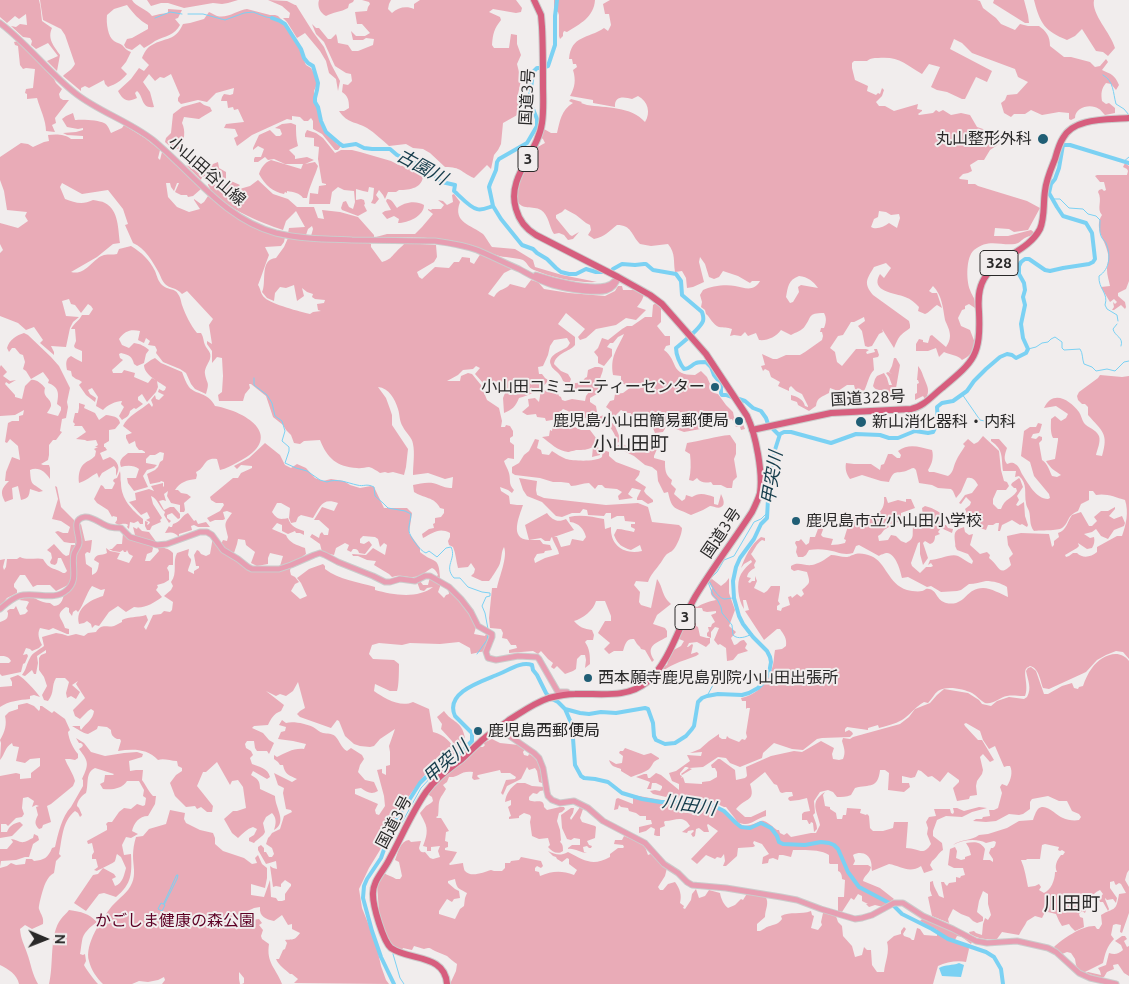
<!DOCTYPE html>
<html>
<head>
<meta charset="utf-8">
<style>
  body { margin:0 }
  #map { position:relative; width:1129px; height:984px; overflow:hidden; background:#f1eded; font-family:Ubuntu,sans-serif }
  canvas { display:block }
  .north { position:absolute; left:20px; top:914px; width:50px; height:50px; -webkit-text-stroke:4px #f1eded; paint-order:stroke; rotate:91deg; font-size:14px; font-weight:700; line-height:20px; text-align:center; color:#2a2929 }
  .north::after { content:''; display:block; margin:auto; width:18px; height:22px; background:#2a2929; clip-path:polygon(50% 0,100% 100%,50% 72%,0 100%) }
</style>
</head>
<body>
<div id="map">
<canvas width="1129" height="984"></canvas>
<div class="north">N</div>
</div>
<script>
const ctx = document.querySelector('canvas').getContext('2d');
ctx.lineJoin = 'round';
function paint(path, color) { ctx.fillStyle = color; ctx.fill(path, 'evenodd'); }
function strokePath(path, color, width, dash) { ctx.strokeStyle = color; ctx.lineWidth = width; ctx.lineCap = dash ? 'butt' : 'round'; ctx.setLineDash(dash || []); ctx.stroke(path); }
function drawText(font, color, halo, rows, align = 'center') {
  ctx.font = font + ' Ubuntu,"Noto Sans JP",sans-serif'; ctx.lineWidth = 4; ctx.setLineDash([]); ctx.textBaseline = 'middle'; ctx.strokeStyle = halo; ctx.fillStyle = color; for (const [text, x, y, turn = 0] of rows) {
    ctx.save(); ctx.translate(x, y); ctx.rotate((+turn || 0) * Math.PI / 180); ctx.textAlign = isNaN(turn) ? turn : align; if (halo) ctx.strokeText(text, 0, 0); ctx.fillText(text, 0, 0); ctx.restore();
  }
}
paint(new Path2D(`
  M 0,0 L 39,0 C 41,7 41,14 42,21 L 52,28 C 47,39 54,46 60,55 L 57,71 L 47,61 L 58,56 L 48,43 L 36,49 L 31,45 L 32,41 L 30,38 L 23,37 L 11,26 L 16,27 L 20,24 L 27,25 L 26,14 L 19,19 L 15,16 L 7,23 L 0,17 Z
  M 40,0 L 132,0 C 136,7 147,9 152,16 L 160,14 L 168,13 L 168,9 L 182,10 L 178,18 L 175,19 L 180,25 C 175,35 165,36 155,41 C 152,43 148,46 144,48 L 140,44 L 132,50 L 126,48 L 124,45 L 127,39 L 132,38 L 148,29 L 148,25 C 139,20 133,13 127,5 L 114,9 L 107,15 C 106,23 108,37 114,41 C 117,43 119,43 122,45 C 125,48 126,50 131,52 L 126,62 L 121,68 L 127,74 C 121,81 116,84 108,87 L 105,84 L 104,80 L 89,88 L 85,86 L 81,88 L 81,91 L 63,76 C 67,72 72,70 75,64 L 65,35 L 61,29 L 43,20 Z
  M 147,0 L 238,0 L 228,3 L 222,4 L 213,3 L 184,8 L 168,3 L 161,3 L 151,6 Z
  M 268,0 L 287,1 L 295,5 L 296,5 L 313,32 L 324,47 L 331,64 L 340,81 L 338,91 L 336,79 L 329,73 L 326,61 L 320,51 L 305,33 L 297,38 L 287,22 L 283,18 L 289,18 L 290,13 L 282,6 Z
  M 319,0 L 354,0 L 353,2 L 349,4 L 348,8 C 341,12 333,12 326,16 C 320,13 317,6 319,0 Z
  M 362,0 L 391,0 L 389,4 L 388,9 L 392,13 C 398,7 407,6 414,9 L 414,4 L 420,0 L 516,0 L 522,8 L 521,12 L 516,13 L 493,9 L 489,12 L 500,17 L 501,20 C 494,29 493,33 492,45 L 494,48 L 509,48 L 511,34 L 517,35 L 517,44 L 521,55 L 517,64 L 521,80 L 517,99 L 520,108 L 519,114 L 503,123 L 501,144 L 498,150 L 494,155 L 491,169 L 487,165 L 474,178 C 460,172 462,167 445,167 L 430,153 L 423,149 L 413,148 L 406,144 L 389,146 C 382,140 375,133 367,128 C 355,121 348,124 339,111 L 344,111 L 349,108 C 349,100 348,96 342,92 L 343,84 L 348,85 L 352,81 L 351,74 L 346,73 L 335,66 L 324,42 L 316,34 L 312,24 L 316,28 L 319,28 L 328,39 L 331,39 L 336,34 L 337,37 L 338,43 L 348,45 L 352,51 L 358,51 L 373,45 L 374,39 L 366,38 L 363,40 L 353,40 L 351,31 L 356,36 L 365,36 L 370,33 L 362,24 L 357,24 L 355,12 L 367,11 L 368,7 L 370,4 L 369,2 Z
  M 554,0 L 595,0 C 594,17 580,24 567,32 L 564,31 L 563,33 L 563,36 L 560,39 L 559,36 L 559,15 L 558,12 L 554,10 Z
  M 610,0 L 977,0 L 980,1 L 983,8 L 996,18 L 1001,24 L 1015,30 L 1020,24 L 1028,26 L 1039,26 C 1046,31 1050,36 1050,46 L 1064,57 L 1071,57 L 1090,62 L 1095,67 L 1100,66 L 1106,59 L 1108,62 L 1102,70 C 1111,74 1115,75 1119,85 L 1116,90 L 1111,84 L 1106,83 C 1101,89 1101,94 1102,101 L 1106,104 L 1109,103 L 1115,108 L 1115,113 L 1105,115 C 1104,114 1100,109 1099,109 C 1091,103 1075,107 1075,118 L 1071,120 L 1069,119 L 1069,113 L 1059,112 L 1042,115 L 1031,110 L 1025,114 L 1014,114 L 1011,117 L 1004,113 L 1001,103 L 1005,100 L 1007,95 L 1017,94 L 1028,82 L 1018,77 L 1015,69 L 972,53 L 962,43 L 954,39 L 950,49 L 992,71 L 987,82 L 976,77 L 965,99 L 962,99 L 947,92 L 937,90 L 931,87 L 940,67 L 929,64 L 922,74 C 905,64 899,56 878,58 C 873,58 871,58 867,61 L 854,61 L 852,63 L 852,68 L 855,80 L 868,86 L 867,91 L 876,95 L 878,93 L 880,94 L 882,88 L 884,90 L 882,96 L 876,102 L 879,106 L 885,106 L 894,111 C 902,109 910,106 918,104 L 917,109 L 922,110 L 922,111 L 918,114 L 919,115 L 933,113 L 936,110 L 939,112 L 943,110 L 951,115 L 961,113 L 970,115 L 977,127 L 983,129 L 985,131 C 992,132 1000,135 999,144 L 990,150 L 984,160 L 978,160 L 970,165 L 972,171 L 968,173 L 963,174 L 959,178 L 960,179 L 968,180 L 968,184 L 975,184 L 978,186 L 1027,201 L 1040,208 L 1028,230 L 1014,232 L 1009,229 L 995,228 L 994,236 L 1008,236 L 1031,230 L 1035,233 C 1031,236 1029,236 1025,238 C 1021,240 1020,243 1015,244 C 1000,246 989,238 974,250 C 966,257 966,280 970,290 C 974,300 975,296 975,308 L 969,304 L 965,306 L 965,309 L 962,310 L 958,318 L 961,326 L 970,330 L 975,343 C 973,352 970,356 962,360 C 958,355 950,355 944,352 L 939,357 L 936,348 L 928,351 L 916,351 L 916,344 L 919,339 L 923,340 L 923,342 L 928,343 L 930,336 L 932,335 L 946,347 C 948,344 950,340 950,336 C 950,330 947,325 945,320 C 943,308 942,295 933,286 L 929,291 L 932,293 L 937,293 L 942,308 L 937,305 C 932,308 930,312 925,314 L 918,311 L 919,307 C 915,303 911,299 905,297 C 896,293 869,292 880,274 L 884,278 L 891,268 L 886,263 L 874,267 C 867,279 863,283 873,295 L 909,321 L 910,325 L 910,328 C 899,336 899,336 894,348 L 882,329 L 883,332 L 879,334 L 872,346 L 868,347 L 865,346 L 862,331 L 858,326 L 865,321 L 864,317 L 854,322 L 851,322 L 843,335 L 838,336 L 830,348 L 835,352 L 837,362 L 842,366 L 856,349 L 866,349 L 869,350 L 866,352 L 867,354 L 875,352 L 874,349 L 877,349 L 879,355 L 878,357 L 873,358 L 874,370 C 868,376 868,384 864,391 L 855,389 L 854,385 L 847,385 L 838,391 L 830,388 L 829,393 C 822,397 817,397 816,406 L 809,411 L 798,405 L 797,402 L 791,400 L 791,395 C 798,397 803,399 805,406 L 808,407 L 808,406 L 802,394 L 796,391 L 791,386 L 789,388 L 789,391 L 778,386 L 780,382 L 771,377 L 769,371 L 765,369 L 763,371 L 761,366 L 765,365 L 762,354 L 773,359 L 777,359 L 786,355 L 800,355 L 805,352 L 822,340 L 823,336 L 822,332 L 820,332 L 821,328 L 824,328 C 826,323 827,318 824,313 C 807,313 812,317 805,326 C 802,331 796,332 791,335 L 781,330 C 776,337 767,341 759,340 L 756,333 L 748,336 L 745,332 L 741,336 L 734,335 L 730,336 L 732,329 C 727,327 724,328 719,327 C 713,325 710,317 706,314 L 705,310 L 701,307 L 702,302 L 700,295 L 703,290 C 711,286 726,284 735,286 C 745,288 754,292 760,281 L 752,281 L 750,283 L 738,276 L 723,271 L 719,277 L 714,279 L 709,277 L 705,264 L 700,257 L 699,262 L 704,282 L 693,287 L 687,288 L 686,278 L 682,271 L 675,272 C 673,261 676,254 668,244 L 651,246 L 640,244 C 631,235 632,225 617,225 C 609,231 605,237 594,239 L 588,235 L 591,230 L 590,225 L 586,223 L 576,215 L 565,209 L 562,212 L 556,215 L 556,218 L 570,235 L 572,236 L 579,232 L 573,239 L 568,240 L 564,235 L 559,233 L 554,234 C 549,227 549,215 541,210 C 533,205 521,211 517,200 C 516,196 516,187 517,184 C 518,180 533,153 535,149 C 538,146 542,145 545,143 L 543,139 L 541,138 L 544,129 L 551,133 L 557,133 C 560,121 561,110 573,103 L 569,101 L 571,99 L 582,102 L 581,103 L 587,105 C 606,108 631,106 645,122 C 651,113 648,101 638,96 L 632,99 C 625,97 614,95 615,107 L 593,103 L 593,100 L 570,96 C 575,87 576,80 573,70 L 577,67 L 576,64 L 573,64 L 572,59 L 569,59 C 571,35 588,39 604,28 L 608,31 L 611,25 L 609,14 L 605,14 L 603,4 ZM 879,211 L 886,212 L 891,215 L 899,214 L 900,218 L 897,228 L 889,223 C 884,227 876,230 871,227 L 874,219 L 878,217 ZM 799,276 C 808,277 813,281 818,288 L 801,285 L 798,287 L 799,292 L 793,302 L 790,303 L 786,297 C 788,287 788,280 799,276 Z
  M 994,0 L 1024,0 L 1028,15 L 1029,23 L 1025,23 L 993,3 Z
  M 1034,0 L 1094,0 C 1091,14 1111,33 1115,48 L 1108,56 L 1103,52 L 1096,51 L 1082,29 L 1075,36 L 1067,40 C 1045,31 1040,24 1034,0 Z
  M 247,9 L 270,15 L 275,15 L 278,16 L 286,24 L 295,38 L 306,65 L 311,68 L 315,75 L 317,84 L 314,91 L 314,98 L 319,109 L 322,123 L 325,128 L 337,144 L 341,146 L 338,150 L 335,150 L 322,134 L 313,129 L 313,121 L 311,118 L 308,121 L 304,121 L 300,117 L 292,116 L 292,120 L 287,119 L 252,135 L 237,146 L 234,138 L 238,136 L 235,129 L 224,128 L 226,124 L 244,122 L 238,109 L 234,110 L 233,107 L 228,108 L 227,101 L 221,101 L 222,97 L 224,94 L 230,95 L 233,94 L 234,88 L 216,93 L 207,102 L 198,100 L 181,104 L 178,101 L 178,98 L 180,95 L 171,74 L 164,78 L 160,77 L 155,81 L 149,74 L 143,82 L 150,92 L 154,107 C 141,109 144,97 137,91 L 135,93 L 137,98 C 127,103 123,100 118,91 L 131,79 L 139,68 L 144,71 L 149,65 L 142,58 C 144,53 147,47 152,45 C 165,37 175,42 183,24 L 190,23 L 204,19 L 209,12 C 212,13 214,15 217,16 C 227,19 238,10 247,9 Z
  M 18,41 L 54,79 L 56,83 L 62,89 L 59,94 L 60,98 L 63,100 L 69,100 L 55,118 L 56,123 L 52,125 L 55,132 L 46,131 C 46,120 40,109 37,98 L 27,99 L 27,94 L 25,93 L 26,89 L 33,88 L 35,69 L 26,68 L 23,69 L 20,65 L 18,46 L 15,45 L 14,42 Z
  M 200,102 L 204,105 L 210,107 L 212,111 L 202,117 L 199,119 L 184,117 L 182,123 C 186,131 184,140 181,149 L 173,149 L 165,142 L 166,138 L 171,133 L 173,114 L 182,107 Z
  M 73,113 L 75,120 C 82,119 99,120 104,123 C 108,125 109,129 111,133 L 122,128 L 124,125 L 145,138 L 160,150 L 158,158 L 160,160 L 162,152 L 201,189 L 193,196 L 188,197 L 187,195 L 181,195 L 175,192 L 179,183 L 177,183 L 174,191 L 171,187 L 170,183 L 166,183 L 168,197 L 177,207 L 189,212 L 200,209 L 194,200 L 194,199 L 201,204 L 204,202 L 208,196 C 231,215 255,232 285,237 L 284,242 L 281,246 L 265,247 L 269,255 C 265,265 262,275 258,285 C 261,289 260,294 265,298 C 271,304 301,312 310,314 L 313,312 L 321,311 L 318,310 L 317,304 L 324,303 L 325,300 L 315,299 L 312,297 L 313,294 L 307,292 L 302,288 L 304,296 L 297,301 L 294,285 L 286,288 L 280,287 L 275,293 L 274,301 L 267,298 L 262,292 C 267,283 259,259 276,258 L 284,247 L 288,238 L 314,241 L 369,243 L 371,244 L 371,247 L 382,262 C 391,259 390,258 396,252 C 399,248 402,247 405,243 L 436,245 L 437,257 L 434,262 L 417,272 L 419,277 L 422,279 L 435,267 L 449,268 L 454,262 L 459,262 L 462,257 L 470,258 L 470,262 L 474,264 L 481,253 L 512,269 L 504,273 L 488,294 L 494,297 C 500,287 505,291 510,284 L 525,288 L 531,280 L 538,282 L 544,289 L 569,293 L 605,296 L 615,291 L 618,286 L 622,286 L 623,290 L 640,290 L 644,292 C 644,298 641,302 637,307 L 646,310 L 636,320 L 626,318 L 616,325 L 596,329 L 586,338 L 580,340 L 578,337 L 585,329 L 566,313 L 558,324 L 575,337 L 575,345 C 569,352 556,353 554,364 L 561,371 L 568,374 L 571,379 L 570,382 L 567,383 L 563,381 C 562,379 561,376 559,374 C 557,371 552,369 551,365 C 547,356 559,352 564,349 C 568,347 568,346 570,343 L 567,338 L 554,340 L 550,346 L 548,355 L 543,366 L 538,367 L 539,374 L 542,374 L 545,378 L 548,380 C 545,388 528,396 519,398 C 516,406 512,410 504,413 L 503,398 L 505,393 L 502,391 L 503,382 L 491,381 L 483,383 L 475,374 L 480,368 L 476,366 L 473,369 L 463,370 L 458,375 L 447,381 L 460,381 L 461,376 L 468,373 L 472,374 L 481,385 L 487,400 L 499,408 L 502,421 L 501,427 L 505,427 L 506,425 L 510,426 L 513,431 L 513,436 L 510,438 L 510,442 L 514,445 L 514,459 L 508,458 L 504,461 C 505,465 508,469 509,473 C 511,480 508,484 514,490 L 512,493 L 508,490 L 500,487 L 501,491 L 509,496 L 510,504 L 517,505 L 523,505 C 519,517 509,539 529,540 L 525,525 L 547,513 C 552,520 558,523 566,519 L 574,530 L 554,537 L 557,537 L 561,547 L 570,545 L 572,539 L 583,541 L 586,537 C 584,529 579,523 570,522 L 569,517 C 581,514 593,517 604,519 L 605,529 L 611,527 C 610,546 625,555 642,551 L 640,545 L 631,550 C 622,547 618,545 614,535 L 617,529 C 623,529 628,531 634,532 L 635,529 L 631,527 L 631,524 L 635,524 L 635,522 L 625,521 L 624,516 L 617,516 L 611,519 L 611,513 L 606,513 L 604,516 L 588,515 L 587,510 L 583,509 L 580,513 L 572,513 L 562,517 L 556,516 L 542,502 L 527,496 L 523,490 L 519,478 L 537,481 L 536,490 L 537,495 L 544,498 L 606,505 L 638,503 L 648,507 L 652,522 L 679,525 L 682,528 C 682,534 677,546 673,550 C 670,553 669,552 666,555 C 663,558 662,562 659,565 C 654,572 651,574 648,582 L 636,581 L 634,585 L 640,592 L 639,602 L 641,605 L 651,608 L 657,579 C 664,589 661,595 671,604 L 657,615 L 653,624 L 665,628 L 667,631 L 667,637 C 656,643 645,646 654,660 L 652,662 L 645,650 L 641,649 L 640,647 L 637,644 L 634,639 C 626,638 625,645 623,651 L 614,651 L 609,654 L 604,649 L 610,643 L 598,633 L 605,621 L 611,621 L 611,616 L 605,601 L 596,601 C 594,610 582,619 574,621 C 579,627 584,629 592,630 L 594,635 L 593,640 L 587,640 L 585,642 C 590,649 590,656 590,664 L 585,668 L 586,660 L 585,655 L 581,655 L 577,659 L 576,669 L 573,671 L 565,674 L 557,666 L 554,669 L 551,667 L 553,663 L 548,659 L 541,651 L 538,654 L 533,651 L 509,653 L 509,650 L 517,648 L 516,645 L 511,645 L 507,639 L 502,638 L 503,633 L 501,629 L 490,628 L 489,618 L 492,588 L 497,588 C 499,577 508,557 504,547 C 501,552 502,557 500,563 C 500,565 491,579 489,581 L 482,581 L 471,576 L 474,573 L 475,569 L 471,563 L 468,567 L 458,568 C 456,561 456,554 453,547 L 449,545 L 448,541 L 450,537 L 450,533 C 439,527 433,533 423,538 L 422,534 L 429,529 L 434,528 L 433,524 L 435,523 L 435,518 L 441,517 L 444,513 L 444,509 L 440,508 C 435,497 423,498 414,492 L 413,485 C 422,483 431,481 439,485 C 444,487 446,488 452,488 L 453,477 L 445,479 L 428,473 L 413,475 C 413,465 415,453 413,444 C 412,437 406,433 403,427 C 399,421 400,415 398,409 C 395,399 389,388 378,387 L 386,398 L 390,409 L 392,415 L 392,425 L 408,449 L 406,467 L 404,475 L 393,472 L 388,473 L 385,472 L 380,473 C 377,471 373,468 369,467 C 365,467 361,469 357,468 C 337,467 327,458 320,440 L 304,441 L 300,444 L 294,443 L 291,435 L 286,430 L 283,425 L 273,417 L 266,396 L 251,384 L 249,384 L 250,388 L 245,394 L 243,401 L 219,401 L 218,395 L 222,392 L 223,376 L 222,358 L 217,357 L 212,363 L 212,351 L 207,344 L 207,341 L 212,344 L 209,325 L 213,319 L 187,291 L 182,294 C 176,287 170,289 165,284 C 162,281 161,277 159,273 C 153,262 145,248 133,243 L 125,225 L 128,224 L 123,209 L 108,190 L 82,194 L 62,183 L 60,187 L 65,199 C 75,203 83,205 93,200 C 97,201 102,201 105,203 C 119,210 118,230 120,243 L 113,244 L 97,257 L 71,272 C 86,276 93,258 104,255 C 109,254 113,255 117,254 L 119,249 L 131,246 C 142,253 149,259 155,271 C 157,276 158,281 162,285 C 167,290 175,288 178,294 C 181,298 181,302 182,305 C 186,316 190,324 197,333 L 201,333 C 204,338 203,340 205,345 C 207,350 212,352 210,359 C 208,364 204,369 205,374 C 207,385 210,381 206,394 L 195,389 L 191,384 L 186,373 L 180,369 L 163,362 L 156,353 L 157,350 L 155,346 L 148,345 L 150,341 L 146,338 L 144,343 L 138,340 L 140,331 C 130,329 125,331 119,339 L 122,345 L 129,348 L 134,343 C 141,344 144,346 149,350 L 146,354 L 144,363 L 137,366 L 134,364 C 132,356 129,355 121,353 L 119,354 L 120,358 L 123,360 L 112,370 L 113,373 L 122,373 L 124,370 L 135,373 L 134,377 L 148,383 L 152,378 L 157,381 L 158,387 L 156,392 L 147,402 L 142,394 L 138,397 L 138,400 L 143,404 L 136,409 L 134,408 L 130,411 C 129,417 126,417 122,420 L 119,416 L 124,407 L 121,404 L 122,401 C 116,401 107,405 103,410 L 96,406 L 98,397 L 92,388 L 88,390 L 90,394 L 96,398 L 95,402 L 86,395 L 79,385 L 82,382 L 79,380 L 76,379 L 72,376 L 71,371 L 67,370 C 66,364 65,359 71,356 L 76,359 L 82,362 L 82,351 L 75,348 L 74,346 L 76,341 L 75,329 L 71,329 C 74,323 79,321 82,315 L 89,315 L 93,309 L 91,306 L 88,304 L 81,313 L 75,305 L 71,304 L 69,299 L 62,301 L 66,316 L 79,317 L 73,322 L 70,328 L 66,347 L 51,346 L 54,352 L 54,355 L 40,343 L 43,340 L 34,327 L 26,330 L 18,323 L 0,316 L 0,253 L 3,250 L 0,244 L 0,223 L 18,228 L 28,221 L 25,216 L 27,212 L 7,210 L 4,191 L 0,180 L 0,157 L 21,143 L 28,144 L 33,147 L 44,142 L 49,141 L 48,135 C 56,134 65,134 71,139 L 83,139 L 83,136 L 67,135 L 63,133 L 76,132 L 83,130 L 83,128 L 78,129 L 67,127 L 62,119 L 66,116 ZM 552,537 C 554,544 558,548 559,554 L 545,558 L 535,563 L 534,559 L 537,554 L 544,553 L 545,551 L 552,550 L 550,545 L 543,544 L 540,540 L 529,540 L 541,538 L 545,541 L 550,541 L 551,538 Z
  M 291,123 L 296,125 C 296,132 296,139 298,146 L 289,150 L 295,156 L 295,159 L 307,157 L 314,160 L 305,164 L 315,162 L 318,166 C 315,176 309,187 307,198 L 303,198 C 300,193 293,192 287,191 L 287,193 L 285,192 L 284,194 C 273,192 265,185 259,174 C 261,168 264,163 271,160 L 301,169 L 303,164 L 285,164 L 274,159 L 268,160 L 265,157 L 258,162 L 254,162 L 254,159 L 255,157 L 261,157 L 264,149 L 258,146 L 253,150 L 253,148 L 259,135 L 270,130 L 276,136 L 280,136 L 282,134 L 280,129 L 275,128 L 282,124 Z
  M 307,130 L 316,133 L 323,138 L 335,153 L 341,150 L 352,150 L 360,152 L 391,161 L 401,166 L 406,164 L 413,164 L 423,175 C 423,188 410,190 399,190 L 396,192 L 388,192 L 385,199 L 383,195 L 379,190 L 376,195 L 379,199 L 375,204 L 371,203 L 373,199 L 374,188 L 369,187 L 368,192 L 363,191 L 356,189 L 356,200 L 361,199 L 364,200 L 365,204 L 364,205 L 367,211 L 358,216 L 342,210 L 341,208 L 343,202 L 346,201 L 349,207 L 353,209 L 355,202 L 354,191 L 344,190 L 338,187 L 332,192 L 330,204 L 309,204 L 310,193 L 318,194 L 319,186 L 326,185 L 326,184 L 322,183 L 318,159 L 319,147 L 314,146 L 314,138 L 305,137 L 305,134 Z
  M 218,162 L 219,168 L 226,172 L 226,178 L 221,183 L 210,182 L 209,175 L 202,177 L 201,180 L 186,165 L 198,170 Z
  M 1125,163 L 1129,166 L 1129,281 L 1126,289 L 1118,293 L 1118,296 L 1125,302 L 1126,307 L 1125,309 L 1121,305 L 1114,310 L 1112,310 L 1114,307 L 1113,302 L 1115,304 L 1117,302 L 1114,299 L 1110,302 L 1101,287 L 1110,286 C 1109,281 1107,275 1107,270 C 1107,264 1109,260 1108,254 C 1106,240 1093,229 1102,215 C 1096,209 1103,200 1098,192 L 1099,190 L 1102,189 L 1104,191 L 1106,190 L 1104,182 L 1100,182 L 1095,176 L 1097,175 L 1127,175 L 1128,171 L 1127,169 L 1123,167 Z
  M 258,180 L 273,194 L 288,199 L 297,207 L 314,207 L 318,218 L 324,219 L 322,210 L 340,212 L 358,217 L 374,235 L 374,238 L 311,236 L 313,229 L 312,226 L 308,229 L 306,235 L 288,233 L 289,228 L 305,227 L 296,211 L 286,221 L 283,230 C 262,223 218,206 208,185 L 208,184 L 220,185 L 231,181 L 240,185 L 236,189 L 236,190 L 250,186 Z
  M 454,194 L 460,202 C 452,223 472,225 483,234 C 485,236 489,243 492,247 L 515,249 L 533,260 L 535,267 L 562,275 L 597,282 C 577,283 553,278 534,270 C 528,268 528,263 523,260 C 514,257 505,258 496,255 C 482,252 469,244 453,241 C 428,236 401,238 376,237 L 387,234 L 415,234 L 422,227 L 433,214 L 428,210 L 428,209 L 431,210 L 432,209 L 441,209 L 444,205 L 438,200 L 443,201 L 447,205 L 453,202 L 452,195 Z
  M 387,199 C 392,199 394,204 397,208 C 404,202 416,200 424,205 C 424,216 408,223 398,223 L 399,219 L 394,216 L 387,219 L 382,213 L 385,211 L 391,210 L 386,201 Z
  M 657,302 L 661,306 L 661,322 L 657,326 L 665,336 L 670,336 L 670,345 L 666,346 L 664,350 C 679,361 669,375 695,375 L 701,371 L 707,377 L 714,393 L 718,394 L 726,405 L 733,412 L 734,417 L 737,421 L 743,424 L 745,429 L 741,430 L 740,427 L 736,427 L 732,419 L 727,420 L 719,418 L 717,413 L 708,421 L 706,428 L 684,432 L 676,429 L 680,428 L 688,428 L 687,422 L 679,422 L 667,425 L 663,432 L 655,433 L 650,421 L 645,418 L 646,412 L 639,412 L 635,420 L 629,420 L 631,413 L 626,413 L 621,410 L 615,416 L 611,416 L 610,410 L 606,407 L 610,401 L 614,400 L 615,394 L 623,393 L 631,387 L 621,383 L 621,376 L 613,375 C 610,356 617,350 624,334 L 618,337 L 613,343 L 610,343 L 607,347 L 612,349 L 612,356 L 604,366 L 598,363 L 598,357 L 594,352 L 598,348 L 602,338 L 608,340 L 622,329 L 627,326 L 632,326 L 645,317 L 652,317 L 653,305 Z
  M 24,333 L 28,335 L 51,357 L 59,366 L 70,388 L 67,402 L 68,407 L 66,418 L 62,419 L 60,431 L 62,432 L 56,440 L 53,440 L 49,445 L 49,455 L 48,460 L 41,464 L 43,465 L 49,465 L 50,468 L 50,479 C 46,472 38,466 30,470 C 31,487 32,482 43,491 L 39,492 L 30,489 C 29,496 29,498 21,500 L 18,486 L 12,488 L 13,499 L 5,502 C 0,492 1,489 9,481 L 5,481 L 6,472 L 12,457 L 20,460 L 18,446 L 10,439 L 7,443 L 5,442 L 8,423 L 12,421 L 19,421 L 19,416 L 23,415 L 24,410 L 15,415 L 0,416 L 0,367 L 1,365 L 7,372 L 3,376 L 10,381 L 16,380 L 9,384 L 6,382 L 5,384 L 15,395 L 15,397 L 22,399 L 25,386 L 31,380 C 36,379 42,384 45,388 C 42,398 52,398 51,406 C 50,409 48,411 47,413 L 58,416 L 61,410 L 61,407 L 57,404 C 59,393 59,387 48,383 L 49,380 L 43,372 L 31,379 L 26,371 L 23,369 L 25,362 L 23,355 L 20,354 L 15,348 L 12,348 L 9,352 L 7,348 C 9,340 17,335 24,333 Z
  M 155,358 L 161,363 L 182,372 C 184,377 186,383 189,387 C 196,395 208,392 215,406 C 249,412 286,438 238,462 C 232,465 226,469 220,470 L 217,459 C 203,457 206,468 196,472 L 197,475 L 196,479 C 187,480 180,482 175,490 L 178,490 L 181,493 L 187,494 L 191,497 L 184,503 L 185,510 L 184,512 L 180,512 L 180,505 L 171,503 L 167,496 L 168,491 L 164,494 L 166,501 L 163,500 L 159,501 L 164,510 L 170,507 L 174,507 L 180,514 L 180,518 L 178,519 L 172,513 L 167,515 L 167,518 L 171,521 L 169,523 L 164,515 L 165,512 C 159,507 158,499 151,496 L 153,504 L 162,518 L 160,520 L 161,522 L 152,526 L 150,530 L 147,530 L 145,526 L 145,521 L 148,522 L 147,525 L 149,524 L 150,522 L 146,520 L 150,518 L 147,512 L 141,515 L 129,502 L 136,500 L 135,493 L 149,489 L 154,491 L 151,486 L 163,483 L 163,487 L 164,486 L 164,482 L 161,481 L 160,482 L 150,484 L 147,474 L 155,470 L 158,467 L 160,462 L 163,460 L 164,453 L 160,452 L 155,455 L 150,455 L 146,459 L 146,463 L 157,465 L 154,468 L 147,470 L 143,476 L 148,487 L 134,491 L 128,483 L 127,478 L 136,478 L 139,469 C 134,465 127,465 121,467 C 118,460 123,457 128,453 L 145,453 L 145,452 L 142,450 L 139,450 L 136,446 L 135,441 L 129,444 L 126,438 L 126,435 L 132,433 L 123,426 C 127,416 141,410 149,403 L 152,407 L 153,405 L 151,400 L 155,395 L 156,399 L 159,400 L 164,395 L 158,392 L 159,389 L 163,391 L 165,390 L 166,387 C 158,381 144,375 144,365 L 151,360 Z
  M 894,358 L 896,358 L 900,365 L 895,394 L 887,395 L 880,394 L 882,390 C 878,390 875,390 873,386 L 875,379 L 877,376 L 884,373 L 887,378 L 889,385 L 892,385 L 889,377 L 886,373 L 888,372 L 892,374 L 889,372 L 892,366 Z
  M 918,366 C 922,371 922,373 924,378 C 927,386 931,391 925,399 L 923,396 L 915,400 L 915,394 L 917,393 L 917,384 L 919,383 L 918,380 L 917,380 L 918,370 Z
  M 595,367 L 599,367 L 603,368 C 603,373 600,376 600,381 C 600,384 601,388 602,391 L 590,398 L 590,402 L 596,406 L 597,412 L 590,415 C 595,419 600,416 605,415 L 615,426 L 621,440 L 619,442 L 617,443 C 616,435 612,429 606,423 L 604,426 L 599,422 L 596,423 C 589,417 587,419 580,417 C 574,415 569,411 563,409 L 559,413 L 558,419 L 546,421 L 545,418 L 537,417 L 536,414 L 527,415 L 522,412 L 529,406 L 528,399 L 535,398 L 539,402 L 541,390 L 548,391 L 549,388 L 552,387 L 556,389 L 559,396 L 561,397 L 562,400 L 565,401 L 572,399 L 585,401 L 586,396 L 589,392 L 588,391 L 566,387 L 570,384 L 582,382 L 585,378 L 587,377 L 588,370 Z
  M 1100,375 L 1122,377 L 1129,376 L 1129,659 L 1123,652 L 1116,651 L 1106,655 L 1097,660 L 1086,672 L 1049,689 L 1043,688 C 1040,680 1039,668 1030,666 C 1029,667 1027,667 1026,669 C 1023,673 1029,687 1025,696 L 1023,696 C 1018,696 1012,695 1007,696 C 1000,697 993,705 985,703 C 981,701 977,696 972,693 C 964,689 946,685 938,691 C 934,694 932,699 928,703 L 924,702 C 915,707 910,715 902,720 C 895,724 886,726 879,728 L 878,725 L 868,728 L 868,730 L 847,727 L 845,729 L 845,732 L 849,730 L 852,732 L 853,734 L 850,737 L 822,738 L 817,739 L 803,750 L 792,749 L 774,743 L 763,753 L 762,758 L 740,767 L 730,763 L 726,758 L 718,757 L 703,767 L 689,768 L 692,769 L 682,775 L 681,774 L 689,768 L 687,767 L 685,767 L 680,773 L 680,775 L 682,776 L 681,778 L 683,777 L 685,783 L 702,784 L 702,782 L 710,781 L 717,777 L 717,772 L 715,768 L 712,768 L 711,765 L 718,759 L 720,759 L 735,770 L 736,780 L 745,778 L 747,776 L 746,767 L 771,756 L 794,751 L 802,752 L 821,741 L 834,748 L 832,754 L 833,759 L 839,760 L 843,759 C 846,752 844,748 842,741 L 843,738 L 850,739 L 853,737 L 900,724 L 909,717 L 915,709 L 930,703 L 937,695 L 944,689 L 968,693 L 979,700 L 982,704 L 991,706 L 997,701 L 1009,697 L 1024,699 L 1027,697 C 1032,688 1028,681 1026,671 L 1028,668 L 1031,667 L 1036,671 L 1044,694 L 1048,694 L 1062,686 L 1072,683 L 1074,688 L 1078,689 L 1079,687 L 1083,686 C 1085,680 1088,673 1092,668 C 1100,656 1119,647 1129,661 L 1129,870 L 1127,873 L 1125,880 L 1129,887 L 1129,913 L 1122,933 L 1120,932 L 1121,925 L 1116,924 L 1113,925 L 1111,935 L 1114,939 C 1107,946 1105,954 1103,963 L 1085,972 L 1080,972 L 1076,965 L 1075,959 L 1071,953 L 1067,952 L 1062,954 L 1054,947 C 1062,939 1083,925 1095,926 L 1097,929 L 1099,929 L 1102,924 L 1101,915 C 1114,907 1116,913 1119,894 L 1126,893 L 1121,884 L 1119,883 L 1116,885 L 1115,884 L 1114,881 L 1110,882 L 1110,888 L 1117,898 L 1116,903 L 1113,899 L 1107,900 L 1105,898 L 1105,899 L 1109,909 L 1108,911 L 1103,902 L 1100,902 L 1099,899 L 1103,894 L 1100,890 C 1090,894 1089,904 1085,913 L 1082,911 L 1079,914 L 1080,917 L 1083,918 L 1084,927 L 1075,931 L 1071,927 L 1069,924 L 1062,926 L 1059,921 L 1056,914 L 1048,912 L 1044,914 L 1042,918 L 1035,916 L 1027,921 C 1025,926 1021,930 1019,935 L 1002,932 L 997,939 C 987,940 979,939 970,934 L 969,932 L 974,931 L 976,933 L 982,935 L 983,924 L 985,918 L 988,920 L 991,915 L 988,904 L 988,894 L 983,891 L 979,901 L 977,912 L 983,917 L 983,921 L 977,923 L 973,921 L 969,917 L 961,914 L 953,909 L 948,919 L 949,923 L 932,916 L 928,897 L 931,896 L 932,896 L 930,890 L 930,882 L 933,881 C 933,886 937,891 939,896 L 944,898 L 941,882 L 944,882 L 945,884 L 947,886 L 949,883 L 956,882 L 956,877 L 960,878 L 961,876 L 965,875 L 963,868 L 954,868 L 948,865 L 950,849 L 955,847 L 957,851 L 956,858 L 961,860 L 965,859 L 965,857 L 971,855 L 969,848 L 966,843 C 974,842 980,841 985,849 L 983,860 L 990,860 L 993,862 L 993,859 L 989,853 L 991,848 L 993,848 L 995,846 L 996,842 L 994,841 L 986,843 C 976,838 963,840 953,845 C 961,839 971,841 979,835 L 988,834 L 1007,828 L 1019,821 L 1033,820 C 1034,817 1036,811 1038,809 C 1046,802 1056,816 1063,818 C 1067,820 1074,821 1079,820 L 1081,817 L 1079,814 L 1072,811 L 1067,801 L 1059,801 L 1048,796 L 1032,799 L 1030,802 L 1030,809 L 1023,814 L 1019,815 L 1009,814 L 996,821 L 986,822 L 973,821 L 976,819 L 982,819 L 983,817 L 990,816 L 989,810 L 994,810 L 998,808 L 1002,793 L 1000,787 L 1002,784 L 1007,786 C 1011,780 1013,772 1010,766 L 1007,766 L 1004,767 L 995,746 L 989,749 L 983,740 L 980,731 L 966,723 L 964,724 L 965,726 L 978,740 L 982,740 L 994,760 L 990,762 L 983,754 L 980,757 L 983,770 L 982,774 L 977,781 L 976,786 L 977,795 L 970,796 L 969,799 L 957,801 L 953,788 L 959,782 L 959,780 L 948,772 L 940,782 L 932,776 L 928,777 L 921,771 L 918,770 L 915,777 L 911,778 L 902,776 L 902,783 L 909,783 L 910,787 L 904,792 L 888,790 L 889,773 L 885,770 L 880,770 C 878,789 870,784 855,788 L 851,795 C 846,797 842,797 837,797 L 833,792 L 828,790 L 820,792 L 814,801 L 815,813 L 813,815 C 815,821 817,824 817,829 L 814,832 L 813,823 L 811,822 L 810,824 L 809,824 L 807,820 L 802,820 L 802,814 L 804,812 L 810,811 L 807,798 L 799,800 L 790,801 L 788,799 L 789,797 L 793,796 L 792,792 L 786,792 L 782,793 L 780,792 L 777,785 L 774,784 L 765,772 L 750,784 C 756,802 746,797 736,809 L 745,817 L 751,817 L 766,810 L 766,816 C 754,819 751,828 737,822 L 744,826 C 764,824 757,813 777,830 L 779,830 L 780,833 L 784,835 L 787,833 L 791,837 L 811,833 L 816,833 L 820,825 C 817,810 809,802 825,792 L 823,795 L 825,806 L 830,807 L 830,809 L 836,813 L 837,819 L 842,819 L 843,815 L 846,815 L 847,808 L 861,809 L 860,813 L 866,815 L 867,814 L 869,816 L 870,828 L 873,831 L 883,831 L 893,828 L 894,822 L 908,822 L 906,848 C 919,848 923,857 931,844 L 927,834 L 928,828 L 926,822 L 929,817 L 936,816 L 934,809 L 950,809 L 951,813 L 953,814 L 954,812 L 953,808 L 957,808 L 964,811 L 979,807 L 987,808 L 972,812 L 962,817 L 946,816 L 937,820 L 933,831 L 933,836 L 942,843 L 943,850 C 938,853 936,859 932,861 L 930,865 L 933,870 L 924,873 L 921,866 C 909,874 901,866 889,864 L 872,871 C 871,868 872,865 871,862 C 869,853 860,851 853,855 L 855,861 L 853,865 L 868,865 L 871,867 C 869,875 864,875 863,881 L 880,888 L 894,899 L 883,907 L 875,905 L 869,907 L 866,904 L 868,903 L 866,903 L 862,901 L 862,896 L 858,894 L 854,900 L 851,898 L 842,912 L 838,911 L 838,897 L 844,897 L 845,880 L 842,879 C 842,875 841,872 838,871 L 838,864 L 830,864 L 829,863 L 829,855 C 820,849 804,850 793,850 L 791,857 L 783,855 L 779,855 L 778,860 L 773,858 L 769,859 L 768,863 L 762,864 L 763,857 L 769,854 L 762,844 L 754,841 L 753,843 L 755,846 L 753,847 L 738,848 L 737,856 L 726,866 L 723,866 L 725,861 L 724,854 L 721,858 L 717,857 L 715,859 L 706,855 L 697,864 L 691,859 L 718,831 L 708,824 L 707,825 L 709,832 L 704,832 L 699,828 L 696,829 L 695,836 L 693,837 L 691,834 L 694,831 L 693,830 L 688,831 L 687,833 L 682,832 L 690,826 C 683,814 675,821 665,821 L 664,822 L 665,826 L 660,828 L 660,836 L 657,836 L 654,835 L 655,829 L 651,827 L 646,831 L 639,833 L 639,827 L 652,824 L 651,820 L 646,820 L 646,816 L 640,816 L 636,813 L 629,811 L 628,808 L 621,807 L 619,805 L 618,809 L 614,810 L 616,799 L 618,798 L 633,804 L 633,795 L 662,800 L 677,800 L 679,803 L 678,811 L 686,813 L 693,810 L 693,800 L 698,800 L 713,807 L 723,809 L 737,821 L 726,807 L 724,807 L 706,799 L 697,797 L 688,799 L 668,796 L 666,797 L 653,794 L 650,791 L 655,790 L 660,791 L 662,788 L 662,786 L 656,783 L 652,783 L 651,789 L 647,789 L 650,782 L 636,777 L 644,774 L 647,774 L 648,778 L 650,778 L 656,773 L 661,775 L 679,790 L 679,784 L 672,781 L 669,773 L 676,771 L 690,761 L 687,755 L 701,756 L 702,752 L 690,753 L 700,749 L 709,741 L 719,734 L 719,737 L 722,739 L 726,739 L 727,736 L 729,738 L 739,742 L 742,739 L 745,740 L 747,737 L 746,733 L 750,708 L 747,708 L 746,709 L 746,701 L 742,701 L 741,698 C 759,694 768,682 773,665 C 774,660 774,655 775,650 L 782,649 L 786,646 C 787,638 784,635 780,629 L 777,629 L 764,640 L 745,611 L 749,610 L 746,600 L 743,600 L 744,609 C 738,600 736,583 741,574 C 744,569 748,565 752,562 L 751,560 L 744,564 L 741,568 C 745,557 751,544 761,537 L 765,538 L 765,541 L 762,540 C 756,544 755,549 751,554 L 756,561 L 754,565 L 755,568 C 751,570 748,572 747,577 L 751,578 L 748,582 L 750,583 L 752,581 L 755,581 L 755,576 L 757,581 L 754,588 L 764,593 L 767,591 L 771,586 L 780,586 L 780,589 L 778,601 L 780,604 L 777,606 L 777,610 L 781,611 L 782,608 L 790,605 L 788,597 L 791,596 L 792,598 L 797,594 L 801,597 L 804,594 L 802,590 C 811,582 810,583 807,572 L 798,570 L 794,571 L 791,569 L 791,566 C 798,561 804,566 812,565 C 818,564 826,559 831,555 C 836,555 841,557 846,557 C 850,557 849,556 853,555 C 859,552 865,554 871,556 C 886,562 888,584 907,590 C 911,591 918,592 922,591 C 926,590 925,588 929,589 C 937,590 936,600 946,603 C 966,607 965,588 983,588 C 991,588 1001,594 1008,597 L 1007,587 C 1001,583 993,581 986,581 C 980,582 975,584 969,584 L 961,590 L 957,591 L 941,592 L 931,586 L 927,587 L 908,577 L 902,578 C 900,570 896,554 887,553 C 885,553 880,555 879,556 L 859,545 L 856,546 L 853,553 C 843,556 836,551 827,550 C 821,549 815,549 809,550 L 806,555 L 803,557 L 798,557 L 796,552 L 797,547 L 795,543 L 796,541 L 799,541 L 801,539 L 806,545 L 809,543 L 810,537 L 815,537 L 818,529 L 816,526 L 820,520 L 820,514 L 825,518 L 824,527 L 821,535 L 823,537 L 833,539 L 831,545 C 835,545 841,544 845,543 L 846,540 L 844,539 L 848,526 L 851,524 L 851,518 L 856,517 L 857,520 C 871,517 886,515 884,497 L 886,497 L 888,503 L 898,500 L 906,502 L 906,499 L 911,499 L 915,508 L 901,513 L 901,520 L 889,527 L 884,530 L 881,534 L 878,536 L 879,541 L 888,540 L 891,535 L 896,536 L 901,541 L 906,543 C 915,538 912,536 913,527 L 923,527 L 924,523 L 922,508 L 925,506 C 934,508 941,513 948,519 L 947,521 L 943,520 L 941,522 L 942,524 L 946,525 L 948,528 L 953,529 L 952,533 L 941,528 L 938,532 L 940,534 L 935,536 C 935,540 934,543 930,544 L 925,541 L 923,543 L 928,558 L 923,565 L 920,554 L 920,542 L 918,543 L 911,563 L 912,566 L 920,573 L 926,567 L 931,567 L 933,566 L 931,563 L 928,565 L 930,560 C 938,560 951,553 958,556 C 962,558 967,562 972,564 L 973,561 L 968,554 L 957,550 C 954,543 956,549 955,542 C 954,533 954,530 964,527 L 965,532 L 969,535 L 973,534 L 970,545 L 980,554 L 987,552 L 990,555 L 989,558 C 999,565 999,578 1011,565 L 1009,558 L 1013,554 L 1008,545 L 1007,536 L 1021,533 L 1049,534 L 1052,547 L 1054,545 L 1054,541 L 1059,537 L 1058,533 C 1067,530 1067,522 1072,515 L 1081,512 L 1089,526 L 1092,526 L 1097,521 L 1094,517 L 1101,511 L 1108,511 L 1115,507 L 1115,509 L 1109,516 L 1114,519 L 1122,516 L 1125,523 L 1124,526 L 1114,530 L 1108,539 L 1101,536 L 1096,529 L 1092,532 L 1084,534 L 1090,538 L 1094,537 C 1095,541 1094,545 1092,548 L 1087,549 L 1078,543 L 1079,546 L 1077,548 L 1065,555 L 1066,557 L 1069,556 L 1073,553 L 1077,553 C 1083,559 1091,557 1097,552 L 1097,547 L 1117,536 L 1122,536 C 1126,525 1129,512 1125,500 C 1115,497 1106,493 1096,495 L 1093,491 L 1089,491 L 1089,500 L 1081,504 L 1078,511 C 1066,516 1070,522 1062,528 C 1058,531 1040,530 1034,531 C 1029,525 1031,518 1029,511 C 1028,508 1026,506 1026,503 C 1024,493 1028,484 1019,476 L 1015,477 L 1016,471 L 1003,471 C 1001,457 1004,450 991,441 L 991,439 L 999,439 L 1007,448 C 1005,454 1003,459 1007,464 C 1011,463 1012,462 1015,464 C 1019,466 1020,470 1022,474 C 1028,483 1036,499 1048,499 L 1050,498 L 1049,494 L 1034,476 L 1030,462 L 1021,456 L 1024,431 L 1030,427 L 1036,427 L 1038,423 L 1042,424 L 1040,431 L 1039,433 L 1033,434 L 1031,438 L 1036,439 L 1039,436 L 1042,437 L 1042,440 L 1039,443 L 1042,460 C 1048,464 1049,470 1052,476 L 1057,477 L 1061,475 C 1054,470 1051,469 1046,461 L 1055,459 L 1058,440 L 1058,438 L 1053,438 C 1050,432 1051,425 1051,419 L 1055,416 L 1061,421 L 1066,418 L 1068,414 L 1056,406 L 1044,408 C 1053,389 1070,400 1079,412 C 1081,415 1082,420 1084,423 C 1088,428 1096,429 1099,436 C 1101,442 1097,450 1096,455 L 1102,456 C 1109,433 1102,431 1088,415 L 1088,407 L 1085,404 L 1082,404 L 1078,400 L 1077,396 L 1079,392 L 1098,378 ZM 1045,844 L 1059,847 L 1058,850 L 1060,851 L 1062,850 L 1065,852 L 1063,855 L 1061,855 C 1057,860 1054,866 1057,872 L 1055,872 C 1055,880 1051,890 1044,893 L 1039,890 L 1041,887 L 1039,884 L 1035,886 L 1028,887 C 1026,878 1025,869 1021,860 L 1026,860 L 1027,859 L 1040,859 L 1042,845 Z
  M 79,403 L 85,405 L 84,408 L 95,413 L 99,420 L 106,415 C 112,416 119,416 120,423 L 115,429 L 109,430 L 109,441 L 104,444 L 104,447 L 95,447 L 98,445 L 96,440 L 87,441 L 85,440 L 76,439 L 86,432 L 82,426 L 74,426 L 75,424 L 73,422 L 75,413 L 78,413 L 79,408 Z
  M 557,421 L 566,423 L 581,430 L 590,430 L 596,438 L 600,455 L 592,457 L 593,447 C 587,450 583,450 577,450 C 576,450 569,452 568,452 C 558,451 550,443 542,437 L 549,436 L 550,430 L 552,431 L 553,425 Z
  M 730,435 L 736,444 L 736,454 L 734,459 L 737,477 L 733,481 L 732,488 L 727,488 L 721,485 L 713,485 L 711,482 C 705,483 701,483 697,478 L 693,481 L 689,480 C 691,472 691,463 690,454 L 685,451 L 687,443 C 702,441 715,436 730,435 Z
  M 983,436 L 999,451 L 1001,470 L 1004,481 L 1007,482 L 1009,486 L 1006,490 L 997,490 L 993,499 L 993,504 L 998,509 L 1001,509 C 1005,498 1011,500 1017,491 L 1016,488 L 1014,488 L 1011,485 L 1012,483 L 1019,478 L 1020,479 L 1023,487 L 1017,496 L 1019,500 L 1016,505 L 1018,506 L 1024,502 L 1025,516 L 1028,525 L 1027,527 L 1022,524 L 1020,525 L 1012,520 L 1002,525 L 1000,531 L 998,531 L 999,523 L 996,523 L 993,525 L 988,525 L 986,530 L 980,528 L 980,524 L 977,522 L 970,521 L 965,509 L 970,505 L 971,502 L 966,497 L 961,504 L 959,503 L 965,495 L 972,493 L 978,485 C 975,480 973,477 967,478 L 961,492 L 956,498 L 953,491 L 951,489 L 938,488 L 932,485 L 919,483 L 916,470 L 914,468 C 911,468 909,470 906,471 C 896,474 894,469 889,482 L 881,481 L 862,475 L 850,479 C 846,474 845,468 846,463 L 854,464 L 871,464 L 880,470 L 881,465 L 884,464 L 888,454 L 892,454 L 897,458 L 900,458 L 901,455 L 898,451 C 909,443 919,447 932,450 C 934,457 932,464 928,470 L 929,472 L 934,472 L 948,476 C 954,472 953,467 956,461 C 958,456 962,451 965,446 L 963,444 L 968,439 L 974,444 L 978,442 Z
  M 535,439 L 539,440 L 537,448 L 541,450 L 542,454 L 549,455 L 552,451 C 557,454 561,457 566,459 C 574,461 596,462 602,457 L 603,450 L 609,452 L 609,456 L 616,462 L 640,471 L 639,475 L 635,480 L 646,487 L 644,491 L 646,494 L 653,500 L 653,502 L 648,504 L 642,500 L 637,500 L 637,498 L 641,490 L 632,488 L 628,494 L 633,498 L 619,500 L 618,496 L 622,492 L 617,489 L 605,488 L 602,485 L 598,485 L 595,489 L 589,483 C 582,483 578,486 571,486 L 569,483 L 561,482 L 553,482 L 540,478 L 515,475 L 512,473 L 512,467 L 519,463 L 524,455 L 529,451 Z
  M 645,439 L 649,440 L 652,447 L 657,449 L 654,456 L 654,458 L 665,461 C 665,469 665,475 672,480 L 671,484 L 676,489 L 674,494 L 682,501 L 685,499 L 686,495 L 692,497 C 699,492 706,494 714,497 L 714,504 L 718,505 L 721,494 C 723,498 726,505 721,507 C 718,509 713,506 710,506 L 703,510 L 691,515 C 675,507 672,511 668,492 L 664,493 L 658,481 L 657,471 L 652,467 L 645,465 L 634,456 L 614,446 L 623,444 L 629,448 L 641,451 L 648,444 Z
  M 265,443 L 280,455 L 285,465 L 291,468 L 297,464 L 306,468 L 315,478 L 323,481 L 331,479 L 344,481 L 350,485 L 360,488 L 371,486 L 374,487 L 384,508 L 407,508 L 412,513 L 409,533 L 420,548 L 420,552 C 434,564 439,555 440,578 L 436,577 L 438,575 C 436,571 435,569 432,568 C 426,571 421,577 413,577 C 404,577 401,574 392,577 L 389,574 L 374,565 L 376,561 L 367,560 L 358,556 L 353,556 L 352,554 L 366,555 L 373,548 L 385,555 L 387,545 L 384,543 L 380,547 L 378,539 L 375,537 L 363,536 L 360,539 L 360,543 L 364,544 L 369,541 L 372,545 L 365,554 L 359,553 C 358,549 356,549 353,549 L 351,552 L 347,550 L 349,545 L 345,543 L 336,548 L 334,555 L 322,552 L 320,544 L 310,537 L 312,534 L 319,538 L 320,534 L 322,532 L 324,535 L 328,535 L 329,529 L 319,520 L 314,520 L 322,507 L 334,511 L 338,503 C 322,497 320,507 313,518 L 301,515 L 298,517 L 296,522 L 291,523 L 289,518 L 290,508 L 281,503 L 277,503 L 272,512 C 277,519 279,520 288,518 C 291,527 296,528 304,531 L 304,535 L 300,533 L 296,533 L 295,531 L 288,534 L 282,531 L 282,525 L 277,523 L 272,529 L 286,535 C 289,543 297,545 305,548 L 306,554 L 296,561 L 280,566 L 283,556 L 270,553 L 268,558 L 268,564 L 257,566 L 251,563 L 255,552 L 246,545 L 245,540 L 238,539 L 237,544 L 234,553 L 223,547 L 221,544 L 223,540 L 227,541 L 228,537 C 225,523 223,525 232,513 L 227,511 L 223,512 L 225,519 L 223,520 L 215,520 L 210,522 L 207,518 L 220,511 L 224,505 L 223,503 L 216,503 L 211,500 L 210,497 L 233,478 L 238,478 L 241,473 L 252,468 L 252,466 L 241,465 L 237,469 L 234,466 L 249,458 Z
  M 98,447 L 105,447 L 107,450 L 100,453 L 103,460 L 110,457 C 118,461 121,468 116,476 L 116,469 L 114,466 L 102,473 L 99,478 L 97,473 C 91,476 86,481 79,483 C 78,477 79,467 85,463 C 89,460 90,461 95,456 L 96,451 L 94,449 Z
  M 120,471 C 121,475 120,479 121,483 C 121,499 132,510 143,519 L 143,524 L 140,524 L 138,521 L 134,523 L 130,522 L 129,529 L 127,527 L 128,525 C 126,523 121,524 119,525 L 115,523 L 117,520 L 117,517 L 113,516 L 112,517 L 108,510 L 97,503 L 94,499 L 101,485 L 103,486 L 105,489 L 112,489 L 115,483 L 113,481 L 114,479 L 117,478 Z
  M 55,486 L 57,487 L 61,507 L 74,520 L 78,544 L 70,584 L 56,591 L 50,585 L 37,585 L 33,587 L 25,575 L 20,575 L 14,584 L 14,587 L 17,590 L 17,593 L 7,598 L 0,607 L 0,560 L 5,559 L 3,567 L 4,570 L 6,567 L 7,559 L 17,559 L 20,557 C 28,561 36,557 43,559 C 50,571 54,567 63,573 L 65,573 L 67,571 L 61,558 L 58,558 L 57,563 L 55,565 L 51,564 L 50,562 L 52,558 L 51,553 L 47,550 L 54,544 L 63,554 L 66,556 L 69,555 L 71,545 L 75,545 L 75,543 L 70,543 L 64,542 L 55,532 L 58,531 L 63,533 L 68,533 L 70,527 L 61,521 L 52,519 L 58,499 Z
  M 188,513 L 194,521 L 196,520 L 198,524 L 206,522 L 210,527 L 198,527 L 194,525 L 191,526 L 192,530 L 179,534 L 179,537 C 174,532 172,532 165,533 L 169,526 L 170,527 L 172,527 L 173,524 C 181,522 182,515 188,513 Z
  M 81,524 L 85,541 L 92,540 L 91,549 L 90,553 L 87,552 L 85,554 L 86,564 L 92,568 L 92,575 C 98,573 98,568 99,563 L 94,560 C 96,553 101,556 107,553 L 106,548 L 110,551 L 120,553 L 117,559 L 129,563 L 133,556 L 129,554 L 127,550 L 126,552 L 124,552 L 123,550 L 120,552 L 113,551 L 109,549 L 112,549 L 117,544 L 122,544 L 123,533 L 130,538 L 135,535 L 133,527 L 137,529 L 138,527 L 142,531 L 149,532 L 157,543 L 151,545 L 153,548 L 152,552 L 147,554 L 145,561 L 150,561 L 159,551 L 157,546 C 164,548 168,548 173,553 L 173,565 L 169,565 L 167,568 L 169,572 L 169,580 L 164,583 L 157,585 L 158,587 L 156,590 L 162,597 C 154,603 144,609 134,607 L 126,612 L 118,606 L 109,612 L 99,626 L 95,625 L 92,628 L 91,624 L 87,621 L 84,623 L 79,624 C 75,608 90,600 103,596 L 105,589 L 101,590 L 92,586 C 86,594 84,604 78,612 L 76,610 L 73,612 L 72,616 L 69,612 L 69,608 L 66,607 C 54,616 62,617 65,628 L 69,629 L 69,634 L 67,634 L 53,628 L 49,630 L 40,628 C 37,634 39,639 42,645 L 39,648 L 32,651 L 30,649 L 26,648 L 23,655 L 27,654 L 28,656 L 25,663 L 23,664 L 21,672 L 2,676 L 0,674 L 0,663 L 9,663 L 11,661 C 8,656 5,656 0,656 L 0,622 C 6,620 8,619 8,613 L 7,611 L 10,609 L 14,609 L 16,606 L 20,615 L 25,614 L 28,611 L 26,608 L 29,602 L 27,601 L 19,600 C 35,592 35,603 50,603 L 54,606 C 62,606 64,597 64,590 L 74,580 L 77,568 L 76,561 L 79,525 Z
  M 213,537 L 223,549 L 248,568 L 276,569 L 291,566 L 290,571 L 291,575 L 295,577 L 299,582 L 295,584 L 291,591 L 300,599 L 307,596 L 301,583 L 297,578 L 309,569 L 323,564 L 325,566 L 325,569 C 339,580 359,582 375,587 L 375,590 C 393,595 418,599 433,587 L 427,588 L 424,591 L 420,590 L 417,582 L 420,581 L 423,585 L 428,585 L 430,577 L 441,584 L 438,592 L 444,598 L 446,595 L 449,594 L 448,587 L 467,608 L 476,627 L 474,634 L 485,636 L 487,632 L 490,635 L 487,651 L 480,652 L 471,654 L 470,648 L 459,642 L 440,644 L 410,643 L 402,645 L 379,643 L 372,645 L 369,654 L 373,659 L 394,660 L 399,664 C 399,668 399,687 397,691 L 390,691 L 375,684 L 374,691 C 384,698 400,708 413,702 L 429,709 L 433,732 C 445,735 451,742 456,752 L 452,756 L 436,764 L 426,773 L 398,811 L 387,833 L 380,850 L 369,868 L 359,889 L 362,908 L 376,943 L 381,966 L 386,980 L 389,984 L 294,983 L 298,979 L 292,974 L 290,974 C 285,969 279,966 276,959 L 279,959 L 283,950 L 285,949 L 287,943 L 285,940 C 294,939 294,941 300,933 L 292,929 L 292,924 L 288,925 L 282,915 L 274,921 C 266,919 259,917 260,907 L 254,908 L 252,909 L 230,918 L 235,926 L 247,921 L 259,919 L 262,923 L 259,925 L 263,930 L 261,936 L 262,939 L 269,944 C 266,963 276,968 282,984 L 242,984 L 244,983 L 244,978 L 239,972 L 239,979 L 240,984 L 162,984 L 165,980 L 164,977 L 158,980 L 148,982 L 139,981 L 132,984 L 103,984 C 97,978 91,970 89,961 C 84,945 102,918 112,906 C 119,898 128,893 132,883 C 136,874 133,865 133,856 C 133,850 134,843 136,837 L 143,836 L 149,829 L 166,824 L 170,810 L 185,813 L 184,819 L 186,823 L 200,830 L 213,833 L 215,838 L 215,844 L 223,851 L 244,858 L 252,864 L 257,863 L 255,858 L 258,855 L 262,864 L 267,868 L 267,878 L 265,888 L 251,884 L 251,895 L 264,897 L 270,880 L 271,897 L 276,898 L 278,901 L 282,901 L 285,900 L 285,894 L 290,887 L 291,886 L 291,884 L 285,880 L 281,884 L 281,887 L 276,886 L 273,887 L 270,866 L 273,868 L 277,869 L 276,861 L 266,864 L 258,850 L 258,847 L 261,845 L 264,848 L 264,852 L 266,852 L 269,857 L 272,857 L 274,854 L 272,848 L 266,844 L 268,838 L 270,836 L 272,833 L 280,829 L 284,816 L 292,812 L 291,810 L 286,809 L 283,793 L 284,788 L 278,785 L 274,773 L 292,782 L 297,779 C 289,775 285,775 283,765 L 280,765 L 278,762 L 274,759 L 274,755 L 277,757 C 286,753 293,748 304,749 L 306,744 L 293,741 L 278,739 L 281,732 L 285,731 L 286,727 L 279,725 L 282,720 L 286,723 C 294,721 306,724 313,727 C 317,729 319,732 323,733 C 328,734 331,733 335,736 C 340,741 341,748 347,751 L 351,748 L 362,755 L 364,759 L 360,765 L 358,772 L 365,780 L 374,782 L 378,791 C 371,795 367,792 361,788 L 355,789 L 355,794 L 378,804 L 375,810 L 376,814 L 379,815 L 385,806 L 384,796 L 377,770 L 382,769 L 382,773 L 386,775 L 386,766 L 390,765 L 390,752 L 389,746 L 395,729 L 380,739 L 374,746 L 370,747 L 360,746 L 354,744 L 345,736 L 339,721 L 337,720 L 331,728 L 300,717 L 297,714 L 300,711 L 305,708 L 298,682 L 293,691 L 286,696 L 280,694 L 276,696 L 266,691 L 284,705 L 281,711 C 273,714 271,719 268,725 L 254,726 L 252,728 L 263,733 L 269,740 L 274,743 L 269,754 L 267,751 L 257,751 L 255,748 L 254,741 L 247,741 L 245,744 L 246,748 L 251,751 L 253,755 L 250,758 L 252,764 C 259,767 268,768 270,777 L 267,779 L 253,771 L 251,775 C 258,779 260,781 260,789 L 275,796 C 275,808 288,822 274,830 C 276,824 277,818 272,813 L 266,817 L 263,823 L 265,832 C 263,837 258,838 254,843 L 249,841 L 249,838 L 254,835 L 257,829 L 253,827 C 247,829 243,833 238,838 L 232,833 L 224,819 L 233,811 L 237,811 L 246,808 L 243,787 L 238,780 L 232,781 L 230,785 L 217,762 L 206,772 L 203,772 L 197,786 L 213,806 L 212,812 L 207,812 L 201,807 L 197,809 L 195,806 L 186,807 L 175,796 L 170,783 L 176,775 L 182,771 L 182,768 L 178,766 L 177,761 C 170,761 164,758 158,760 C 147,748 132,749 118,751 L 121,741 L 120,739 L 117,739 C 113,737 111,735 111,730 L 107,727 L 98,726 L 97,729 L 88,734 C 82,733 78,729 72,726 L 80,726 L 80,728 L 81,730 C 86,723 93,720 94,711 L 91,709 L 88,711 L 80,719 L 75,716 L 73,710 L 85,698 L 76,684 L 78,681 L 72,685 L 80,692 L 76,699 L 71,696 L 67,698 L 66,693 L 69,682 L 65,678 L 56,678 C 51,686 55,692 48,701 L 44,700 L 42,695 L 47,686 L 44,677 L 39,670 L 39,658 L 41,655 L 46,653 L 46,650 L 37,656 L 38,663 L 36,674 L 34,674 L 32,670 L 25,676 L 22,675 C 27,668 26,665 30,658 C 32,653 39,650 44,646 L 42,637 L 56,633 L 62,634 L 68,636 L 76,634 L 84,636 L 88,633 L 96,632 C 102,623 106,628 114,626 C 117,625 119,623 122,622 L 122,620 C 130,616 136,618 146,615 L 148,620 L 144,627 L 146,630 L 153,615 L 161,614 L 164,611 L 170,612 L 172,610 L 173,602 L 164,596 L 171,590 L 173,586 L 171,582 C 178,573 172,562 177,553 L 189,549 L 188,555 C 189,557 190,558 191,559 C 192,561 188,568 188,571 L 194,574 L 194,571 L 199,568 L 199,566 L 196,566 L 194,555 L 197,550 L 199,551 L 201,554 L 206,556 L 210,554 Z
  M 729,578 L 729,593 L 735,610 L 729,626 L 736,632 L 731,638 L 734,645 C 738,645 739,640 744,640 L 747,644 L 745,648 L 748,651 L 738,654 L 733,660 L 727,661 L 726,648 L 720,644 L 718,645 L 714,640 L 719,628 L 715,627 L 711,632 L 711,638 L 707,636 L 707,633 L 709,631 L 708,627 L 711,627 L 712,624 L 715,622 L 711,615 L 716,613 L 716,611 L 707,612 L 703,611 L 702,608 L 694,608 L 690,616 L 692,624 L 696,623 L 696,626 L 698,627 L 700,636 L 707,638 L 710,638 L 710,643 L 706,647 L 697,642 L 689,643 L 687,647 L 688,647 L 692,644 L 693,645 L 691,654 L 697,652 L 699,654 L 696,656 C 681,662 668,664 657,677 L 655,677 L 664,666 L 667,665 L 670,652 L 681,646 L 684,641 L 679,639 L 693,605 L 697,607 C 701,604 711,601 716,600 C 712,596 709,594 712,588 L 708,581 L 712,579 L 721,586 L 726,582 Z
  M 18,675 C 24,678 36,691 40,697 L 34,695 L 30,696 L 30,699 C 19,700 9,701 0,707 L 0,687 L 12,686 L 12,682 L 10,678 Z
  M 27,703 L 34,706 L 39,711 L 40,709 L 40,706 L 42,706 L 52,713 L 54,711 L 65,719 L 70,730 L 68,732 C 69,740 73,748 78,754 L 78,758 L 75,760 L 70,759 L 65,759 C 68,767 73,773 75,781 L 73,786 L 51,804 L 47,806 L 51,822 L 43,825 L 42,828 L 39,829 C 34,824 35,821 38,815 L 36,807 L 39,806 L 36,805 L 32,807 L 34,801 L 28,797 L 23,798 L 22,808 L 24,814 L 22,817 L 16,818 L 8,826 L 6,824 L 1,824 L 1,832 L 7,832 C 9,826 14,823 20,822 L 23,825 L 12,836 L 0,838 L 0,776 L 16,773 L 20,774 L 20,779 L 31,778 L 31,773 L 40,766 L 40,758 L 30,759 L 25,763 L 16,761 L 19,747 L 13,746 L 12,743 C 5,747 5,754 0,760 L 1,743 L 0,740 C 5,732 7,724 5,716 L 9,712 L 18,709 L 18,705 Z
  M 444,711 C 452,723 462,720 465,738 L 457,750 L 452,741 L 441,729 L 442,724 L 437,717 Z
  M 76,738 L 84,743 L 91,752 L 105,756 L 124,753 L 137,752 L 143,754 L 142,757 L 129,761 L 130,771 L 136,770 L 143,770 L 142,780 C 146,785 148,791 153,796 L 156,796 L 155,804 L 148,816 C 139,816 134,823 132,831 L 138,834 L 131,838 L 126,837 L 122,845 L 124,855 L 131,854 C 132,873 132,884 116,897 L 104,893 L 99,894 L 86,911 L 74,903 L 93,875 L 98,874 L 103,868 L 114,874 L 116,877 L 112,879 L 115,886 C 123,883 124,875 126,868 L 121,857 L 117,854 C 116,856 116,858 115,861 C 114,863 100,869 97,871 L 94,870 L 98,867 L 96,859 L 92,859 L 92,855 L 94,852 L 92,843 L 88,844 L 87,841 L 107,830 L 107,826 L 106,824 L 108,822 L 112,822 L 119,812 L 124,808 L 131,809 L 137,804 L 143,806 L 145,805 L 146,798 L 143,796 L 144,790 L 139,781 L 127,781 C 122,789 112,790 103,789 L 100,784 L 104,782 L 105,775 L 113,775 L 114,774 L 95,768 C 85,773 89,783 86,793 C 82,795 77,801 77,806 L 79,808 L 82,815 L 80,817 L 78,813 L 75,811 C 62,821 62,840 59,854 L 61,856 L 56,861 L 54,873 C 50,875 48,878 46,882 C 44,885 38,906 39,909 C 41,915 44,917 43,924 L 32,929 L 25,925 L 20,929 C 21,940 24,944 27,953 C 31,964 32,974 38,984 L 19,984 C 17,974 8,969 0,965 L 0,868 L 7,866 L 11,863 L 16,865 L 25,864 L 26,859 L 32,859 L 34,861 C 44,860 48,858 52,848 L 55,847 C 58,834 62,816 71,807 L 83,786 L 83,780 L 82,779 C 89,764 89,762 79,749 L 82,747 L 83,745 L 81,743 L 79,743 Z
  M 492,739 L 500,743 L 519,745 L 525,749 L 523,752 L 524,755 L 528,756 L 529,754 C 540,759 541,771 542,783 L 539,782 L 537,771 L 535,768 L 529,770 L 527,767 L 521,779 L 507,786 L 503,795 L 501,793 L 506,780 L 515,779 L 516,777 L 510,773 L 501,773 L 500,770 L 478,775 L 477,776 L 480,779 L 474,780 L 472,778 L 473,772 C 460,770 459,778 449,777 L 447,782 L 443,785 L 446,789 C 444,793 441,796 440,799 C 438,803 439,811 438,816 L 436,817 L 437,818 L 441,818 L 449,831 L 446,832 L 445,841 L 448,842 L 448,847 L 445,848 L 445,850 L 457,852 L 452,861 L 449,864 L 450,865 L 463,863 C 463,864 464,870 465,871 C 471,878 484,872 491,870 L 494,871 L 502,871 L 505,868 L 505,863 L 510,863 L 511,861 L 519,860 L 521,857 L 541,861 L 543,866 L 541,868 L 537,866 L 535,868 L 535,871 L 539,872 L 540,876 C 552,871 561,870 574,875 L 577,870 L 569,864 L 569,859 L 567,858 L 562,862 L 557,859 L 556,857 L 553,856 L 548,851 C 556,855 560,856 568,852 C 584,860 592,867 610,857 L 610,854 L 618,848 L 623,848 L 624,847 L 623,845 L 614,844 L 615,840 L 622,840 L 624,836 L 644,844 L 648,855 L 653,853 L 667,868 L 665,876 L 658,887 L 660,890 L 663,890 L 668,884 L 675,882 C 680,889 682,895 680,903 L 684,906 L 683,908 L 685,909 L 691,900 L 692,894 L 696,889 L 699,898 L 705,896 L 709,890 L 720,893 C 721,899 724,905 728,908 L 735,905 L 741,899 L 743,900 L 748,892 L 765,896 C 770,903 765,909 765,917 L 757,924 L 757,931 L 760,931 C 763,930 767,926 770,926 C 776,924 778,924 782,919 L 781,916 C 790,911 801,915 811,911 L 812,915 L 814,916 L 811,928 L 818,930 L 822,925 L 821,922 L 823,913 L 830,913 L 836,916 L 838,922 L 842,926 L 843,936 L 852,946 L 855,957 L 862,955 L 864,947 L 867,950 L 871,950 L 872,965 L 877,972 L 884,972 C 885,962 890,952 887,942 L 894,936 L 901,934 L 901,931 L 904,927 L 906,929 L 903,934 L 904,936 L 910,938 L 912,940 L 914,940 L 917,928 L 920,929 L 924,935 L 937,936 L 937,930 L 920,921 L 923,918 L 929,922 L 941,924 L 967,938 L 969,940 L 972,942 L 971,944 L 962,937 L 957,936 L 954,942 L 961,942 L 967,944 L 969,949 L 966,962 C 958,960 946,962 938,966 L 933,984 L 450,984 L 456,971 L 457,964 C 453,961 450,959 447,956 C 443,954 439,953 435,951 C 429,948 431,947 424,949 L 414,946 L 412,950 L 403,948 L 402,950 L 394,947 L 387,939 L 379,912 L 377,885 L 384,873 C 388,876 392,876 396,879 L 400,879 L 402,876 L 399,862 L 395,860 C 398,852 400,841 409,840 L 411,842 L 421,841 L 419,848 C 420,852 422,853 425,852 L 430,858 L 433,859 L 440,857 L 438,851 L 440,846 L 431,847 L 431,851 L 427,851 L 427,847 L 423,846 C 426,838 429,830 424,821 C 423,818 421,816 420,813 L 426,806 L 431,803 L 433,801 L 432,797 L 429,795 L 430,790 L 474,750 L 480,747 L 483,747 L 485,745 L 483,743 ZM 455,879 C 457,890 459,888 467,893 L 465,898 L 464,906 L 460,909 L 455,919 L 439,914 L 439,911 L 447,899 L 452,902 L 454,899 L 460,898 L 459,891 L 455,889 L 448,883 L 448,881 Z
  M 625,748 L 644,755 L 651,753 L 659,758 L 659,759 C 652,762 654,763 650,768 C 647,772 636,775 631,777 L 621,771 L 621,769 C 616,767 611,767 609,760 L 616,764 L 622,763 L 623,756 L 619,753 L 620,751 L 623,751 Z
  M 517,783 L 525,783 L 532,786 L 545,787 L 546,790 L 540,791 L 537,794 L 533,793 L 529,797 L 529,800 C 535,804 544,797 544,807 L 547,810 L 560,807 L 564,807 L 565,809 L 562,812 L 559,813 L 557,821 L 560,830 L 561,840 L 560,842 C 563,844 563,847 563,851 C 558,855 552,852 548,847 L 550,845 L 548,838 L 539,839 L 532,836 L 530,822 L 531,817 L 530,815 L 524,813 L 519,816 L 519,818 L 509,819 L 509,817 L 511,816 L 508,807 L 511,805 L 511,800 L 505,802 C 506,794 510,788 517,783 Z
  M 580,807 L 583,809 L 580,818 L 582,822 L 595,826 L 596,827 L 595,838 L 587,841 L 589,845 L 592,846 L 591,848 L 589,848 L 587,846 L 583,847 L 584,852 L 587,853 C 580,853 575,848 568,849 L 568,848 L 572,845 L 580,845 L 580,839 L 574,838 L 571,840 L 567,839 L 562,828 L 561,815 L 571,808 L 574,808 L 573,813 L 570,818 L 571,820 Z
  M 34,834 L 38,836 L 39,840 L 33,844 L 29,857 L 25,857 L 16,860 L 1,861 L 0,867 L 0,849 L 7,849 L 13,842 L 11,839 C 15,839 20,843 24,842 C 26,842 30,839 33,838 Z
  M 69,910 C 82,912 88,913 97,922 C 90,927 83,933 82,941 C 81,946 81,949 80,954 L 83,955 L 85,954 L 86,961 L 84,965 C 85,968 95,981 98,984 L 49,984 C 54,965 49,934 61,919 C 63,916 67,913 69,910 Z
  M 1122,936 L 1125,936 L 1127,939 L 1124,941 L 1127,947 L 1129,946 L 1129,976 L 1124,973 L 1118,964 L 1113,965 L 1114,969 L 1107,972 L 1104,977 L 1101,978 L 1086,973 L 1088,972 L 1101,975 L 1100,971 L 1098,968 L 1106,965 L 1109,953 C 1115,955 1118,954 1123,950 L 1121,945 L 1115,941 Z`), '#e9abb7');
paint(new Path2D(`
  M 959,963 L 964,965 L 961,977 L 942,976 L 939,968 C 946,964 952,966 959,963 Z`), '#7bd1f3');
strokePath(new Path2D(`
  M 188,14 L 203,14 L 225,20 L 244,13 L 253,12 L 266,17 L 272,18
  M 155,18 L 170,12 L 182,14
  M 1103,75 C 1114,81 1113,93 1116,104 L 1124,109 L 1129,115
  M 1123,162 L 1129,157
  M 1052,199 L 1060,199 L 1069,208 L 1083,209 L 1088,214 L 1096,216 L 1100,220 C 1100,225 1099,232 1101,236 C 1102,239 1105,241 1106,243 C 1111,255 1110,269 1099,276 C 1098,289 1109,293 1105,305 L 1107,309 L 1117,315 L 1118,321
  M 1117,324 L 1113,329 C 1115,337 1124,337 1121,346
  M 1028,349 L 1036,347 L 1042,343 L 1048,342 L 1051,339 L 1055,337 L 1062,342 L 1062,348 L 1064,350 L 1080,349 C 1083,353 1082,359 1084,364 L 1092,367 L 1096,371 L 1107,369 L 1115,371 L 1124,362 L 1129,361
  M 254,378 L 254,385 L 267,395 L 272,403 L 275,416 L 282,421 L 285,431 L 282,441 L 289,447 L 289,451 L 285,463 L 296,468 L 307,471 L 320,480 L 327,482 C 337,478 348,483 357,485 C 364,487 366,483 374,487 L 375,496 L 383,503 L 388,508 L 405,511 L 411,514 C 411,519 408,526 409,531 C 410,537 420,551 426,553 L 429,551 L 437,557 L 446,548 L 451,547 C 457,559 443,566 454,578 L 460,578 L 468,587 L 482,592 L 490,593 L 490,596 L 486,597 L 482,606 L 485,613 L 488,629
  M 962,394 L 980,420 L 993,423
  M 710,579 L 717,572 L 724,560 L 734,556 L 754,522 L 761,519 L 768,512
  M 709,581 C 712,586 717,597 724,599 C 727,599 730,598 734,598
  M 708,582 L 713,595 L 717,599 L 721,607 L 722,613 L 732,625 L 733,635 C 738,640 746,637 752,634
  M 477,654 L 487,640 L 488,634
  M 707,696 L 720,672
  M 393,825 L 399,828 L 421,788 L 434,774 L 445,766 L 446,763
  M 177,875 L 178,875 L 177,879 L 164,905 L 165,905 L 162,911 L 158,909 L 161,903 L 163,904 Z
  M 393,954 L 400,978 L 404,984`), '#7bd1f3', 1);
strokePath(new Path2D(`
  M 272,18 L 280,21 L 285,24 L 301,49 L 304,58 L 308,63 L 313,66 L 318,83 L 317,90 L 315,98 L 315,102 L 318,107 L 321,121 L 326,132 L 340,144 L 343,146 L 356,144 L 364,148 L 372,149 L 390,149 L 397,155 L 421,166 L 431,171 L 436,177 L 442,182 L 455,185 L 454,191 C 460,196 470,208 477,209 C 482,211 489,207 493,206
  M 545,67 L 548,66 L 555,45 L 555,16 L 557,0
  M 540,68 L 537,68 L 533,72 L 529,104 L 533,109 L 537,119 L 537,126 L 527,143 L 499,159 L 497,162 L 496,170 L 490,184 L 489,187 L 493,206 L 501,219 L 522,245 L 533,249 L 537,253 L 547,259 L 556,268 L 561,272 L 569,274 L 576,274 L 586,269 L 596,272 L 602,272
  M 613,269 L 622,264 L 635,265 L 644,264 L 646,264 L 653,270 L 676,274 L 681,281 L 682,295 L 702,312 C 703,316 704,317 703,321 C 700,329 682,343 676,348 C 676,355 680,364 684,369 C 690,369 691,365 696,363 C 699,362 703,362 706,362 L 711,367 L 714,375 L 721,384 L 721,393 L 722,395 L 726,395 L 734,398
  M 739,399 L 745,401 L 753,408 L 761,411 L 766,418 L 768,424 L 779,435
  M 565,709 L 572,725 L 575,765 L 581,776 L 584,778 L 595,779 L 608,782 L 622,793 L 642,799 L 660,802 L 697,802 L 712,805 L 724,811 L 736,823 L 741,827 L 750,828 L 761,823 L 771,828 L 777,836 L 779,842 L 783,844 L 805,845 L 821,842 L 829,843 L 834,845 L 838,849 L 848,872 L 859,887 L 893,905 L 902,914 L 932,929 L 948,939 L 986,952 L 994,957 L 1001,969 L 1003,984
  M 394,984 L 381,957 L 372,931 L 363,898 L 364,886 L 367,879 L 381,858 L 392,827 L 420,783 L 429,774 L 440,765 L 450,761 L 457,756 L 472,741 L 472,733 L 455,716 C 444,692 483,681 499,674 C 509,670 521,661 532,665 L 533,670 L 537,675 L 546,693 L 550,698 L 558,702 L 565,709 L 580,713 L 589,714 L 601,712 L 616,713 L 645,708 L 648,709 L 653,723 L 654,736 L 656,740 L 665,744 L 675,743 L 686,736 L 692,729 L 694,726 L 698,702 L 702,698 L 707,696 L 718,694 L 742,695 L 749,693 L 758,688 L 764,682 L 769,673 L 771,662 L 770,657 L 767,651 L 753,637 L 743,624 L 739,616 L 734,598 L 733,581 L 736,567 L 740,558 L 754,539 L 761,524 L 767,518 L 769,480 L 773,468 L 774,453 L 780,434 L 784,432 L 791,432 L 831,443 L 856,434 L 880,435 L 889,438 L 898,438 L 915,431 L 928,433 L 933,432 L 938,422 L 937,407 L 942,403 L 953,401 L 967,391 L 974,381 L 986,369 L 1000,357 L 1007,354 L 1012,355 L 1016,358 L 1026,353 L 1028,349 L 1023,338 L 1021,324 L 1025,305 L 1023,297 L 1025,290 L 1024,283 L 1019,274 L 1019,266 L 1021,262 L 1025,259 L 1029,259 L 1045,270 L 1050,271 L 1063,268 L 1089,264 L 1093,262 L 1095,259 L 1092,233 L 1086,223 L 1063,216 L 1057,207 L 1049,193 L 1051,184 L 1055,179 L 1059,168 L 1063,145 L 1070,145 L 1129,163`), '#7bd1f3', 4);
const major = new Path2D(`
  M 0,23 C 28,44 48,72 75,93 C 99,112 129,121 153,140 C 193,173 224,219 276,233 C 301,239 326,239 352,240 C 380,240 408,241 435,241 C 450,243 463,245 477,250 C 491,256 505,263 519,269 C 530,275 541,282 553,285 C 564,288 576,290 587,291 C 601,292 614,293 618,277
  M 536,275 C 554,281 588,290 606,286 C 611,285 613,283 616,280
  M 0,609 C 6,604 11,599 19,596 C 34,591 54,602 67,590 C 79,580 71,565 74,554 C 75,550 79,547 79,543 C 80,535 70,519 85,517 C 93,516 102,525 110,527 C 114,528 118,528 121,528 L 130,537 L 157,545 L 167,544 L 200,532 L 207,532 L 212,535 L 223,550 L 238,559 L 248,567 L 252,569 L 279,569 L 291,565 L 314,555 L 320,553 L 325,555 L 338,562 L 373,576 L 385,582 L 390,582 L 400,579 L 415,581 L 425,576 L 430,576 L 449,587 L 461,599 L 471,612 L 478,626 L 492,634 L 492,637 L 486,652 L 488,658 L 496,660 L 518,656 L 537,657 L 539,659 L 558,692 L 567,692
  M 500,726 L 511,737 L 534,753 L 539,758 L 543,768 L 547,792 L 548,796 L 552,800 L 560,803 L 574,801 L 588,808 L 603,821 L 645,843 L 664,864 L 678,873 L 687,882 L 692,885 L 726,888 L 781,897 L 797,900 L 821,909 L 855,919 L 862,918 L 872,915 L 894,903 L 903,903 L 923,916 L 953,929 L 976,941 L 987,943 L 1017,941 L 1048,948 L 1056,952 L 1079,973 L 1090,978 L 1116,984`);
const highway = new Path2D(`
  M 752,430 L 831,413 L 911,409 C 923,407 932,396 942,388 C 974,361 981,356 979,312 C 978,300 978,289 984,279 C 997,257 1028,252 1040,229 C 1045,217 1043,204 1045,191 C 1046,180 1051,169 1055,159 C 1057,152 1059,144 1063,138 C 1074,117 1109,120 1129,118
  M 447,984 C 445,954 410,961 391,948 C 383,941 373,906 373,895 C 372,881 384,871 390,858 C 402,836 412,812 426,792 C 436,778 449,769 462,759 C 468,754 473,748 479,743 C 488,734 499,728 509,720 C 522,712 534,703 549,698 C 557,696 566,694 575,694 C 599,693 627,699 647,682 C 669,664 681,621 695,597 C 713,567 734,540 752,512 C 755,506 758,500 760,493 C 763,473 756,435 747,416 L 706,354 L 662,304 L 650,295 L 618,277 L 536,235 C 526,229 519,220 516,209 C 506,177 538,153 542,123 C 544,110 543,97 543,85 C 543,65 543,46 542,27 L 541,15 L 534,0`);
strokePath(major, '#ccc', 7);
strokePath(highway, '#ccc', 8);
strokePath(major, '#e79eb2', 5);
strokePath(highway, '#d75e7e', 6);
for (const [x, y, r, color] of [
  [1043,139,6,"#205e75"],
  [715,387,5,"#205e75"],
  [739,421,5,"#205e75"],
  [861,422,6,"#205e75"],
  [796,521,5,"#205e75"],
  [588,678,5,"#205e75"],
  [478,731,5,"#205e75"]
]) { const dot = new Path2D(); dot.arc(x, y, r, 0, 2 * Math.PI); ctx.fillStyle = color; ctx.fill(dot); strokePath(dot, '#f1eded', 2); }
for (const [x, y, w] of [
  [528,159,20],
  [999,263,38],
  [685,617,20]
]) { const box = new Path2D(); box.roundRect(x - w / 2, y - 12.5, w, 25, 4); ctx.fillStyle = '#f1eded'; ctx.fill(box); strokePath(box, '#2a2929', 1); }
drawText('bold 15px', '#2a2929', null, [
  ["3",528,159],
  ["328",999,263],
  ["3",685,617]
]);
drawText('16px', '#2a2929', '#f1eded', [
  ["国道3号",527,97,-87],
  ["小山田谷山線",207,171,41],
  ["国道328号",868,398,-3],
  ["国道3号",721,533,-56],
  ["国道3号",394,822,-62]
]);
drawText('16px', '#2a2929', '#f1eded', [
  ["丸山整形外科",1032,139,"right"],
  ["小山田コミュニティーセンター",705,387,"right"],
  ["鹿児島小山田簡易郵便局",729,421,"right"],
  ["新山消化器科・内科",872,422],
  ["鹿児島市立小山田小学校",806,521],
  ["西本願寺鹿児島別院小山田出張所",598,678],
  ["鹿児島西郵便局",488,731]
], 'left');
drawText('16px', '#5d0025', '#f1eded', [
  ["かごしま健康の森公園",175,921]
]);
drawText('italic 18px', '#153c4b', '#f1eded', [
  ["古園川",422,167,29],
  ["甲突川",772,478,-81],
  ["甲突川",446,762,-42],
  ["川田川",689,805,9]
]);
drawText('19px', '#2a2929', '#f1eded', [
  ["小山田町",631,444],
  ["川田町",1072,904]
]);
</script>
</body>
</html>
